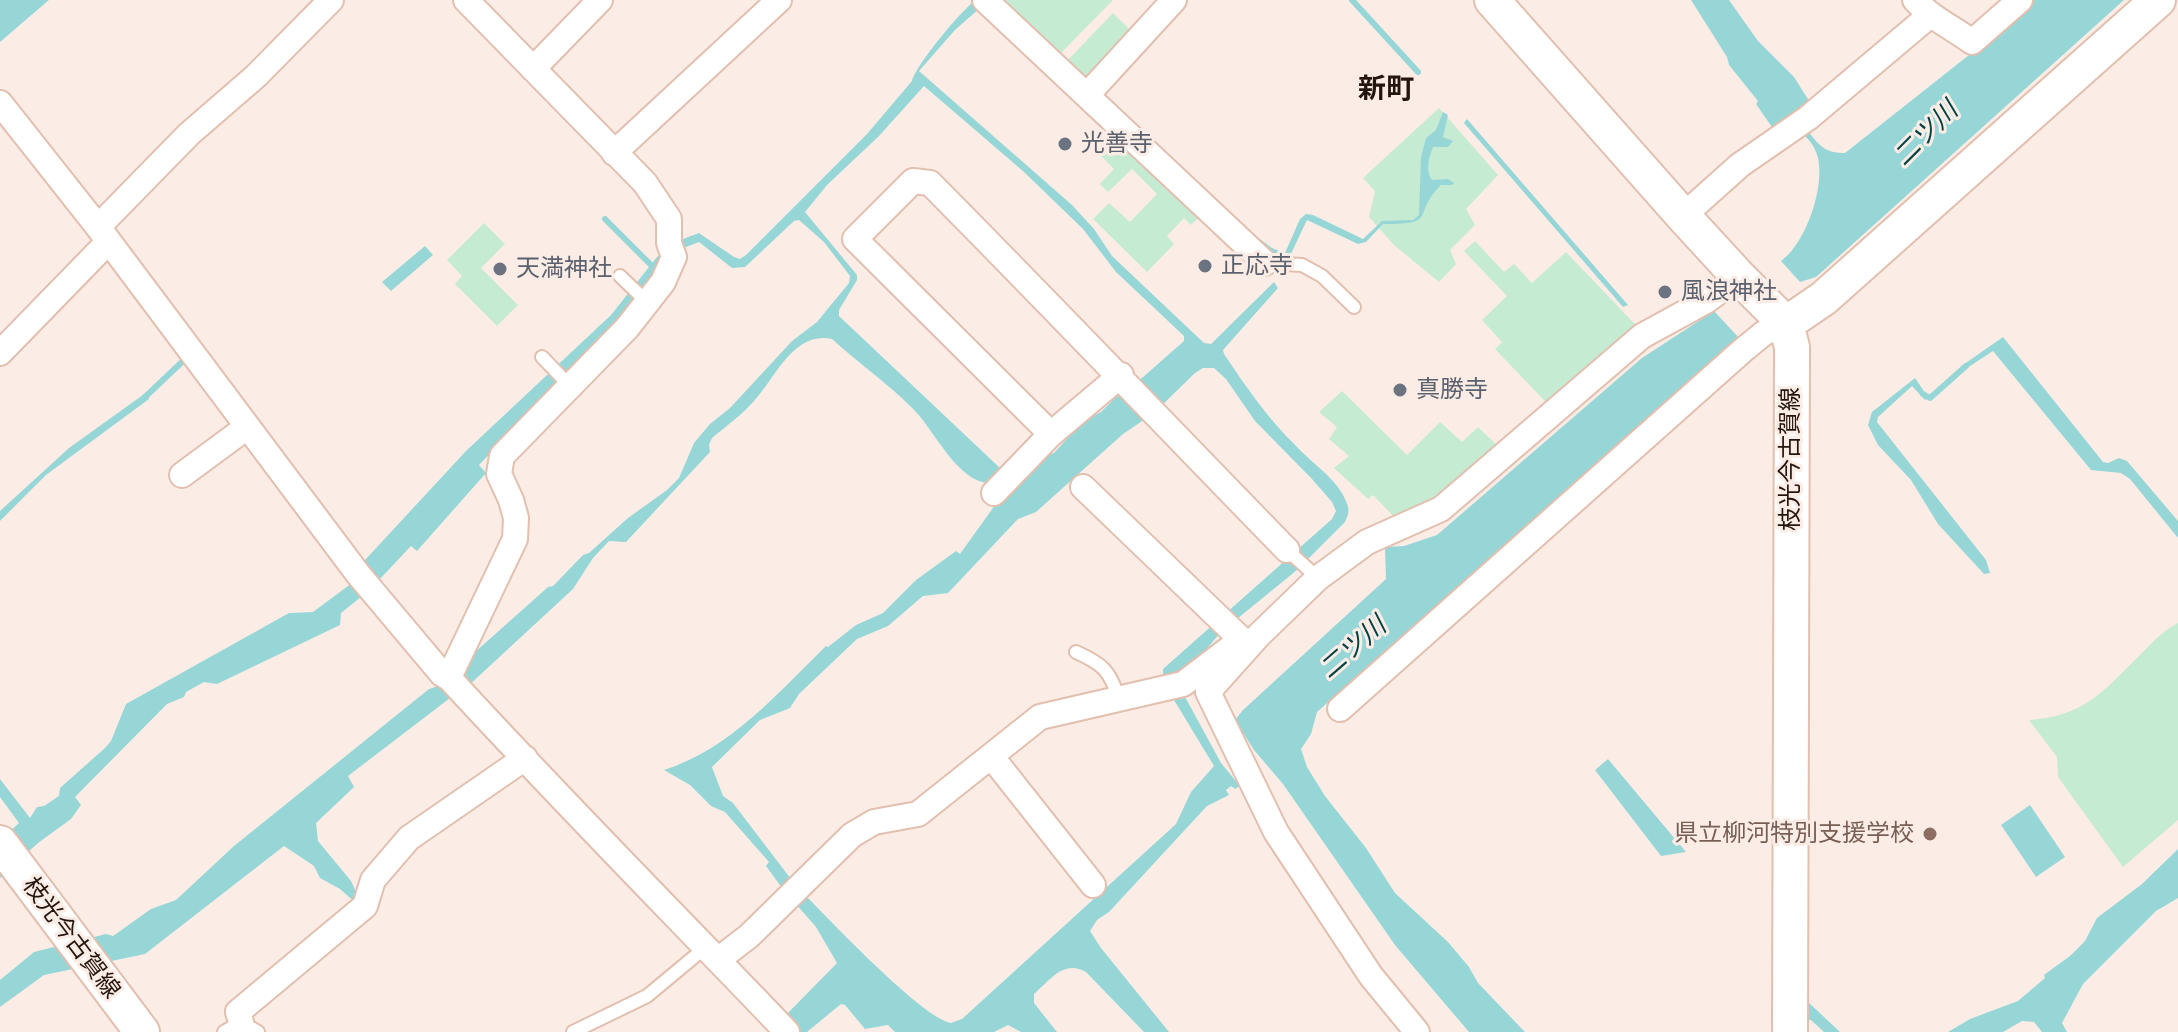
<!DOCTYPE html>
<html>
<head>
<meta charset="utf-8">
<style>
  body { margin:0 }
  canvas { display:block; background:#fbede6 }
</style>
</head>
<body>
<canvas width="2178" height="1032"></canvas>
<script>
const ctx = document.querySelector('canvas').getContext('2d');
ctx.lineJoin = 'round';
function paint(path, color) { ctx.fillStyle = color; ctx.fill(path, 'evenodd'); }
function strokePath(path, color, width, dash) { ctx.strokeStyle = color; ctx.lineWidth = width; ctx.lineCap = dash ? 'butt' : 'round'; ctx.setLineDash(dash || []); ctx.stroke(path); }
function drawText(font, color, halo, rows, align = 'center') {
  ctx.font = font + ' Quicksand,"Noto Sans JP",sans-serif'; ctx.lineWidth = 6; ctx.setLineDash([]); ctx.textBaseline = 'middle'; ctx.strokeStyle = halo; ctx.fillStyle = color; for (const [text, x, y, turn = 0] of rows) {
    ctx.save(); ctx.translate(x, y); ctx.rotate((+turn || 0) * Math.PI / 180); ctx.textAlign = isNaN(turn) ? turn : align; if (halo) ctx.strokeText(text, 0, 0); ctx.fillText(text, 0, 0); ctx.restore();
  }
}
paint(new Path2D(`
  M 1005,0 L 1113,0 L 1060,54 Z
  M 1113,13 L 1136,36 L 1090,83 L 1067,61 Z
  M 1439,108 L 1498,175 L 1466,209 L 1475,225 L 1450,250 L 1456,264 L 1439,282 L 1394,245 L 1369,217 L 1375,191 L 1363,178 Z
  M 1113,131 L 1200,216 L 1191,225 L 1184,218 L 1167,236 L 1174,244 L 1147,272 L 1093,219 L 1109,203 L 1130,222 L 1157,194 L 1132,169 L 1108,192 L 1100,184 L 1114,169 L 1095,150 Z
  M 484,223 L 505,244 L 481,268 L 518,305 L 497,326 L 455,284 L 462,276 L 447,260 Z
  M 1475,241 L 1504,272 L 1514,264 L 1532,283 L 1566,252 L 1650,340 L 1564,421 L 1495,349 L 1502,342 L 1482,320 L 1507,296 L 1464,251 Z
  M 1342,391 L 1407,455 L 1440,422 L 1462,442 L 1478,427 L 1500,448 L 1439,502 L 1398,521 L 1373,495 L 1368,499 L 1334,468 L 1349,456 L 1329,439 L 1337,427 L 1319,412 Z
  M 2178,623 L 2178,820 L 2123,867 L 2058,777 L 2057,757 L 2029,720 C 2085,716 2102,692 2140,655 C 2152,643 2162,631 2178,623 Z`), '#c5ebd3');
paint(new Path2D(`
  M 0,0 L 49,0 L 0,42 Z
  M 976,0 L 989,0 L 955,30 L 919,71 L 1072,205 L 1094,229 L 1112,256 L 1204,343 L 1211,344 L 1274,282 L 1278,288 L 1223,350 L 1224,354 C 1246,387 1269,420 1298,448 C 1314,465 1340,481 1347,504 C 1350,511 1348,515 1345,522 L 1297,570 L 1221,632 L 1187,672 L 1163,677 L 1163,669 L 1332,519 L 1336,511 L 1332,502 L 1312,479 L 1255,421 L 1226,379 L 1214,368 L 1203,368 L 1195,373 L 1154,413 L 1123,434 L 1036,512 L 1018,519 L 948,593 L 923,596 L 888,626 L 857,639 L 799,694 L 790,708 L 760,720 L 712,767 L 723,796 L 733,803 L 794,883 L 785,892 L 766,866 L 769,862 L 725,812 L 711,806 L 690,785 L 664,770 C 730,749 778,693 826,646 L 828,647 L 856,625 L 883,613 L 916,580 L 956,551 L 960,554 L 1013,480 L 1043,456 L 1054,453 L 1083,421 L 1101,412 L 1120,393 L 1126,392 L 1184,341 L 1184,336 L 1116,272 L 1083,229 L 1024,172 L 924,86 L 879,136 L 827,185 L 805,212 L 857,275 L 857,280 L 839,310 L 839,316 L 1000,468 L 999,474 L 989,483 C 958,482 935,432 916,412 C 894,388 857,362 832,339 C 793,331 775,379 754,401 C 742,415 726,426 712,438 L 709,445 L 710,452 L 626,542 L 609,541 L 593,558 L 573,589 L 467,687 L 456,674 L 465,661 L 548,587 L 553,586 L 583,555 L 589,553 L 628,518 L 667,490 L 679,478 L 694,443 L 710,424 L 730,408 L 792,341 L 817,322 L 849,283 L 850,276 L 824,242 L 799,220 L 794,221 L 745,267 L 732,268 L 699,242 L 681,249 L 623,317 L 479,465 L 486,473 L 417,551 L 411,546 L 379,580 L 374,581 L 366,593 L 341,613 L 340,625 L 217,684 L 204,682 L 186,692 L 184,697 L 167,704 L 75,797 L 81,805 L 71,819 L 38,843 L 0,878 L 0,841 L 19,823 L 0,797 L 0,779 L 30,818 L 37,807 L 44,806 L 59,796 L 60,788 L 105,748 L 111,741 L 126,704 L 289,613 L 313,612 L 356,580 L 365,560 L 466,451 L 611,315 L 657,257 L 683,239 L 699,233 L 734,257 L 740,259 L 746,255 L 867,134 L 912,81 C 916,65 962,9 976,0 Z
  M 1691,0 L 1729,0 L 1758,41 L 1794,77 L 1811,104 L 1798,117 C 1813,136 1819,154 1845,153 L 1969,55 L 2030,0 L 2124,0 L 1816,277 L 1800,282 L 1781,261 C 1806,244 1828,181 1816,152 C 1813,142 1800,131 1792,122 L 1776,133 L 1756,104 L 1758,101 L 1729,65 L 1727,57 Z
  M 1443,112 L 1448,115 L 1443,137 L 1453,141 L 1448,147 L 1433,147 C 1429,157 1425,171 1432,180 L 1448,179 L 1454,183 L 1452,185 L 1441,185 C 1410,216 1440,224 1383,224 L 1366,242 L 1358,244 L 1307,220 L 1288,260 L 1270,252 L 1246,229 L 1272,248 L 1285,253 L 1300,219 L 1306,214 L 1313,215 L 1363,239 L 1382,221 L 1413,220 L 1419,215 L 1421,157 L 1426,138 L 1436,130 Z
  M 1467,119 L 1628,305 L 1623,307 L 1464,123 Z
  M 425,246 L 433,255 L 391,291 L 382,282 Z
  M 1714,311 L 1740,339 L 1655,412 L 1317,712 L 1311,734 L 1301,749 L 1307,767 L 1325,796 L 1366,848 L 1395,893 L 1448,942 L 1469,967 L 1478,983 L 1525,1032 L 1469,1032 L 1395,945 L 1283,784 L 1254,750 L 1235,720 L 1243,710 L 1386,579 L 1385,547 L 1404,546 L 1437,535 L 1642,358 Z
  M 2003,337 L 2103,462 L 2108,463 L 2119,458 L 2127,461 L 2178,521 L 2178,538 L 2130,479 L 2121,473 L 2091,470 L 1993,351 L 1964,370 L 1960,367 Z
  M 1915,378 L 1928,397 L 1925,400 L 1912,386 L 1878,417 L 1877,422 L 1986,560 L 1990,573 L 1984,574 L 1938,524 L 1911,480 L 1878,445 L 1868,425 L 1872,412 Z
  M 147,392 L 149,399 L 46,475 L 0,521 L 0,511 L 69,448 Z
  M 444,684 L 454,695 L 348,776 L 354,787 L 316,823 L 318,841 L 351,881 L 360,900 L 357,904 L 340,889 L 320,878 L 314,866 L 284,846 L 145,954 L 44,975 L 0,1007 L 0,980 L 34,952 L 106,934 L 113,936 L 151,909 L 176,900 L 234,846 L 429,689 Z
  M 1184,695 L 1221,763 L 1240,786 L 1235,789 L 1231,786 L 1226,790 L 1229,795 L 1207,806 L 1109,912 L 1097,920 L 1090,931 L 1101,948 L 1169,1032 L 1144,1032 L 1086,972 C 1064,959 1050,980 1034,994 L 1034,1003 L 1057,1032 L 1021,1032 L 1008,1025 L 994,1032 L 895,1032 L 888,1025 L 865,1029 L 845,1005 L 841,1004 L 807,1032 L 798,1032 L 784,1017 L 837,963 L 816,927 L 795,903 L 804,894 C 829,919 922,1018 951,1023 L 962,1019 L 1176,824 L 1191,792 L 1214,766 L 1174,700 Z
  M 1608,759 L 1686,852 L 1661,856 L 1595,770 Z
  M 2030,805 L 2065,857 L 2036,877 L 2001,825 Z
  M 2178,849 L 2178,898 L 2156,911 L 2083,984 L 2062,1023 L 2067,1032 L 2042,1032 L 2034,1022 L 2022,1021 L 2003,1032 L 1948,1032 L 1970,1019 L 2018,1001 L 2045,978 L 2044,975 L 2070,956 L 2085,941 L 2097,918 L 2142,884 Z
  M 1807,1001 L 1840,1032 L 1824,1032 L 1811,1020 L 1802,1019 Z`), '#97d6d7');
strokePath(new Path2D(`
  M 1352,0 L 1418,72
  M 605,219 L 656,270
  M 1923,394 L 1930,398 L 1966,366
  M 144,398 L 182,362`), '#97d6d7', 6);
const lane = new Path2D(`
  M 1265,263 L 1302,265 L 1322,276 L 1354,307
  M 620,276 L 647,302
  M 542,357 L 570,386
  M 1287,550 L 1318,578
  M 1076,652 C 1103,664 1110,671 1119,699
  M 224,1032 L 241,1022 L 258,1032
  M 573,1032 L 647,996 L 706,947`);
const street = new Path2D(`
  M 985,0 L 1265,263
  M 1915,0 C 1932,19 1952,27 1972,42 L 2020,0
  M 533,69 L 600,0
  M 1087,95 L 1174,0
  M 0,103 L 98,227 L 358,574 L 442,674 L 449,678 C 559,798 674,914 787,1032
  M 614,153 L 779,0
  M 1683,216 L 1740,165 L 1808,118 L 1929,16
  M 98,227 L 189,134 L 256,76 L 331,0
  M 0,353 L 108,242
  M 1051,434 L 855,239 L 913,181 L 930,183 C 1050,304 1168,428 1287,550
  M 182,475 L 247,427
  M 1083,487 L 1241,639
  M 994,493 L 1051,434 L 1121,375
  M 442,674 L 451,673 L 515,539 L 516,518 L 511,500 L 499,474 L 502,456 L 627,328 L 663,282 L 674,257 L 669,243 L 669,219 L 645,183 L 466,0
  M 1340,709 L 1742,351 L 1764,333 L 1786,324
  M 991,756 L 1093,885
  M 719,959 L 749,936 L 852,835 L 874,822 L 918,814 L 1040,717 L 1183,684 L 1242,639
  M 241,1022 L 238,1012 L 365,906 L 373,880 L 409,838 L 525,758
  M 1417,1032 L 1371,976 L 1276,832 L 1208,692 L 1259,635 L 1318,578 L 1367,542 L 1441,509 L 1642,336 L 1706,301 L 1739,277`);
const secondary = new Path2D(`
  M 1492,0 L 1683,216 L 1739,277 L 1786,324 L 1792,347 L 1790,1032
  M 1786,324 L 1824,298 L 2158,0
  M 0,843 L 142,1032`);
strokePath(lane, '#e2bfae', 16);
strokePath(street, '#e2bfae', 28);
strokePath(secondary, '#e2bfae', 38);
strokePath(lane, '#fff', 12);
strokePath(street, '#fff', 24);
strokePath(secondary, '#fff', 34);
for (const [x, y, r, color] of [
  [1065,144,8,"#6b7280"],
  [1205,266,8,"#6b7280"],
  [500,269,8,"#6b7280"],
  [1665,292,8,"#6b7280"],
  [1400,390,8,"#6b7280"],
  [1930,834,8,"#8d6e63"]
]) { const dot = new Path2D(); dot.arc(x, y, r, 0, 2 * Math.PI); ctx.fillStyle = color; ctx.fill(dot); strokePath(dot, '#fbede6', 3); }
drawText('24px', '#5b616d', '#fbede6', [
  ["光善寺",1081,144],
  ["正応寺",1221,266],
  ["天満神社",516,269],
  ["風浪神社",1681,292],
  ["真勝寺",1416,390]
], 'left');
drawText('24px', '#231610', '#fbede6', [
  ["枝光今古賀線",1791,459,-90],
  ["枝光今古賀線",71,938,53]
]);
drawText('24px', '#785e54', '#fbede6', [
  ["県立柳河特別支援学校",1914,834]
], 'right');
drawText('italic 26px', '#034142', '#fbede6', [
  ["二ツ川",1926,134,-45],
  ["二ツ川",1353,648,-41]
]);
drawText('bold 28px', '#231610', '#fbede6', [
  ["新町",1386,90]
]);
</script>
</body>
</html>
